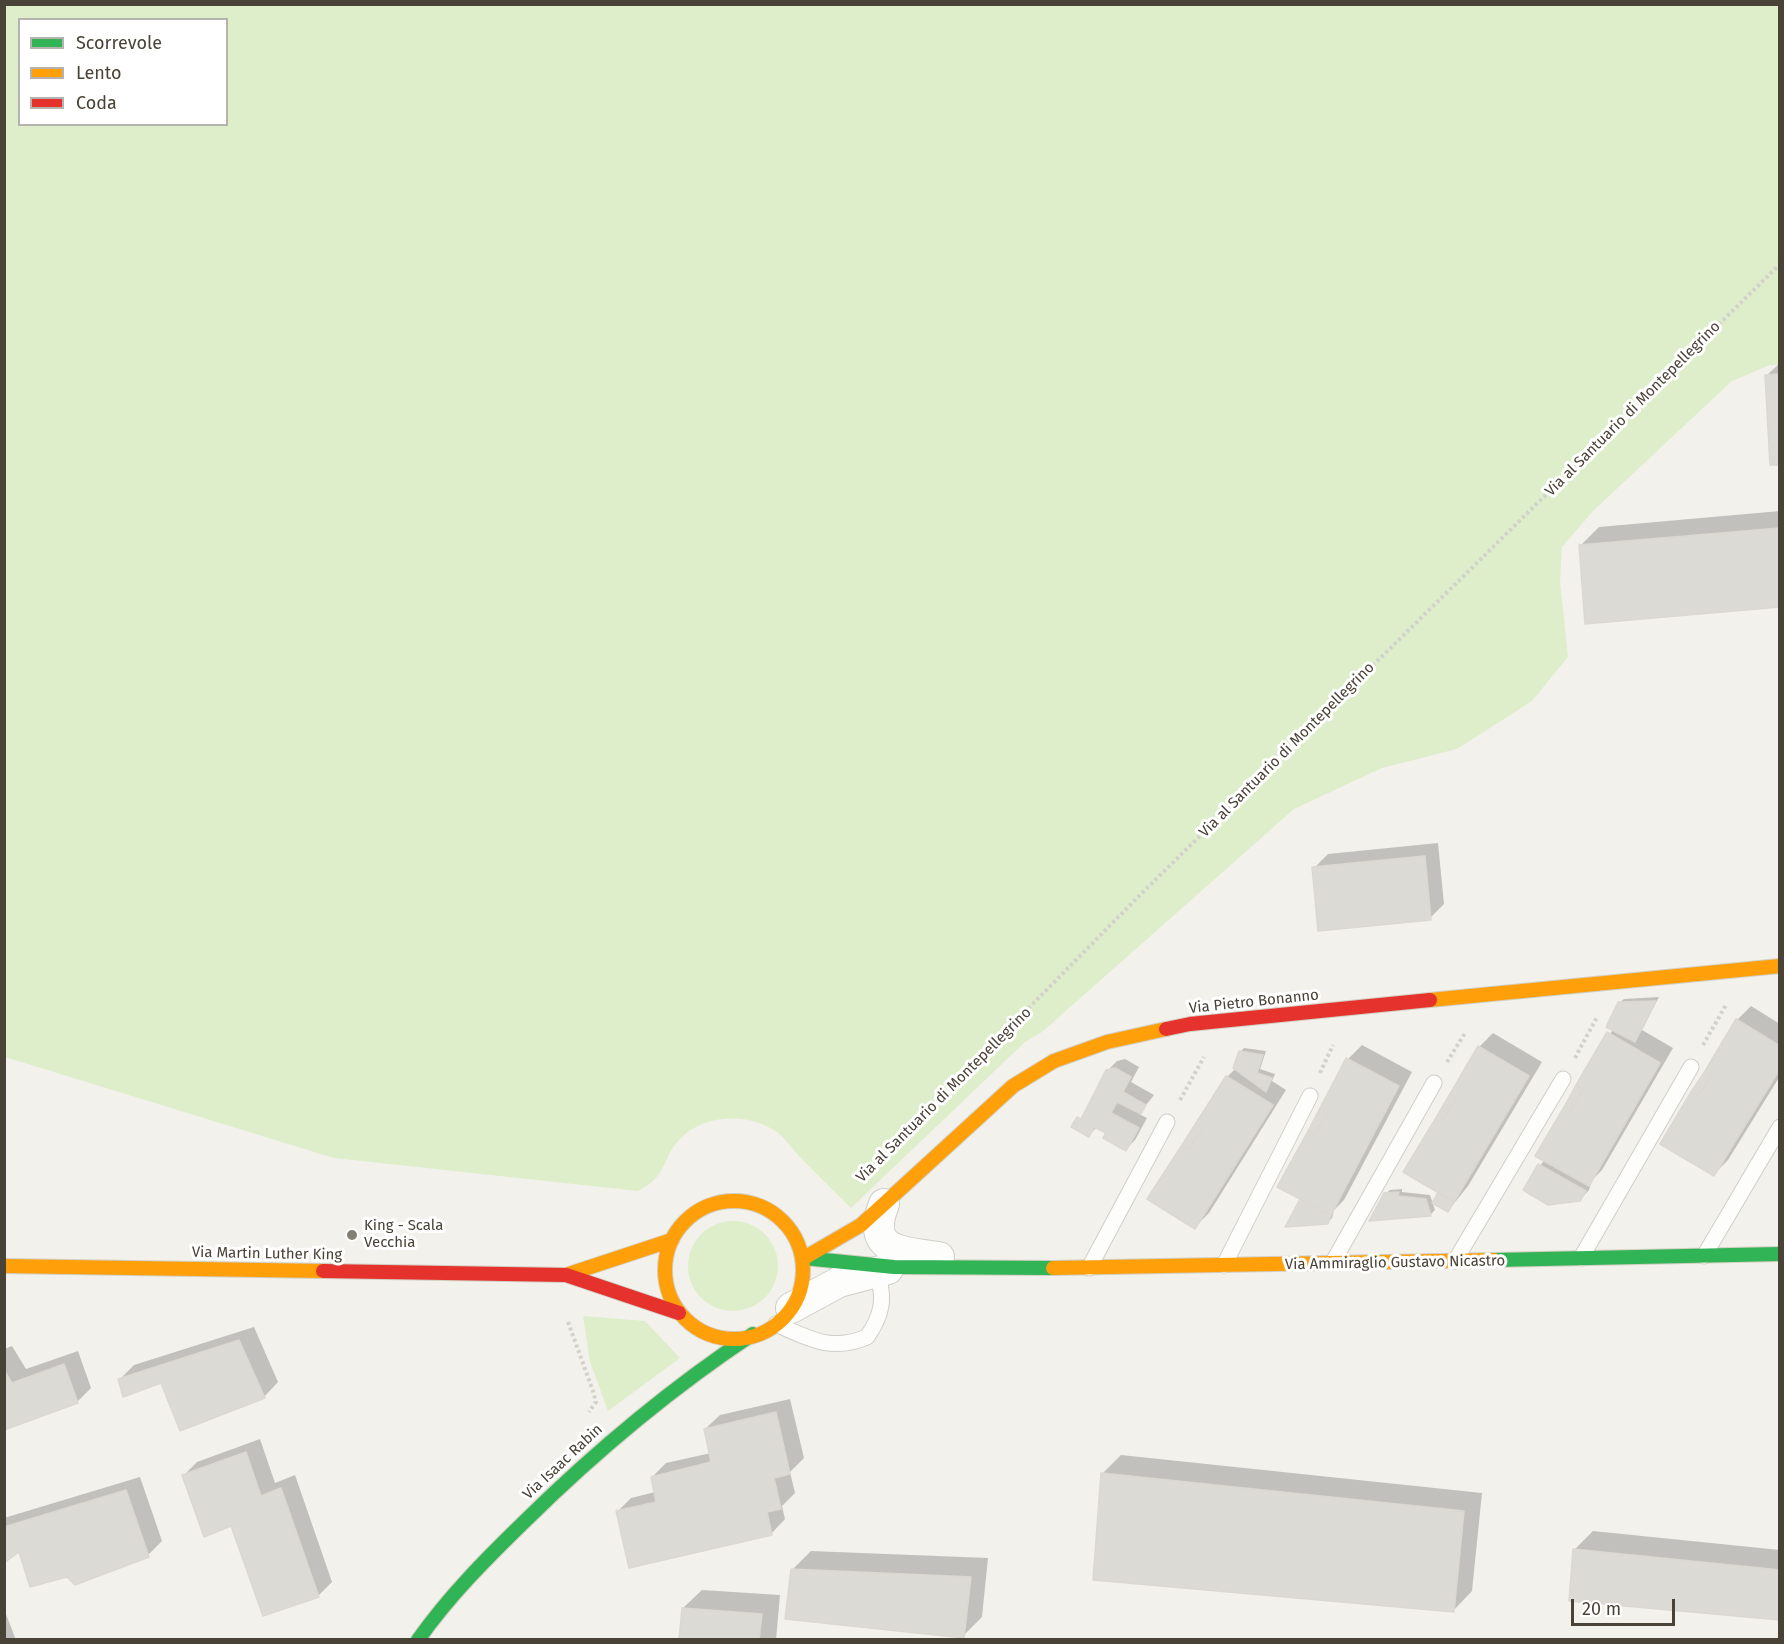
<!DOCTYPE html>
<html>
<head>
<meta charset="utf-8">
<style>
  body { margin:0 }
  #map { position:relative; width:1784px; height:1644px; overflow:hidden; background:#f2f1eb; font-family:"Fira Sans",sans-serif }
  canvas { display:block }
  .frame { position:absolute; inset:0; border:6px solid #494236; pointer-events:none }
  .legend { position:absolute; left:18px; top:18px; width:210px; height:108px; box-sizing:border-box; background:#fff; border:2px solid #b6b3af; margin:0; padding:8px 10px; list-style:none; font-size:18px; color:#494236 }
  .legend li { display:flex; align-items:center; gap:12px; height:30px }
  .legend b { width:30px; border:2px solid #b6b3af }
  .scale { position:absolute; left:1571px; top:1599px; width:104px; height:27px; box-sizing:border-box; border:3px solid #494236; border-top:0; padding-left:8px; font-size:18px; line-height:21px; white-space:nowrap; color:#494236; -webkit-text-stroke:4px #fff; paint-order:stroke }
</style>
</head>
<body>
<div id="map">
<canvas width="1784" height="1644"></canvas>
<div class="frame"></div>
<ul class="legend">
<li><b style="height:8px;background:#30b455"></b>Scorrevole</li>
<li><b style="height:8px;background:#ff9f0a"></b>Lento</li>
<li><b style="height:8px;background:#e5322d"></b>Coda</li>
</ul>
<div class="scale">20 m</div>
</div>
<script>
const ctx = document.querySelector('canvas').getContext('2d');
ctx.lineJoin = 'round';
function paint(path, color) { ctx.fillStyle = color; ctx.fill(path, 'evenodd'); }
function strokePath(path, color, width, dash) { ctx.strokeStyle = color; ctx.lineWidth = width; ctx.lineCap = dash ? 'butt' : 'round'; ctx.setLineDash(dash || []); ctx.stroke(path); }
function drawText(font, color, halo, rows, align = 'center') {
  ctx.font = font + ' "Fira Sans",sans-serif'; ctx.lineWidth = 6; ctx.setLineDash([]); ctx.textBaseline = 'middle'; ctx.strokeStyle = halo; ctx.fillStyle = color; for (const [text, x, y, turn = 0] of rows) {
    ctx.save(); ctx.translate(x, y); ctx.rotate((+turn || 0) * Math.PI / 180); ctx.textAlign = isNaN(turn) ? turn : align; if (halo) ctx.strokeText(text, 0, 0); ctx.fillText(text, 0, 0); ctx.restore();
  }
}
paint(new Path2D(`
  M 4,5 L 1779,5 L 1779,365 L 1770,365 L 1732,381 L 1593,511 L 1562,547 L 1560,581 L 1568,657 L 1532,701 L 1457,749 L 1382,768 L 1294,809 L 1042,1032 L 1025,1042 L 851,1208 C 834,1191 816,1174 799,1156 C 792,1149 785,1138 777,1132 C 749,1112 703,1114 680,1139 C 660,1160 670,1174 638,1191 L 334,1158 L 5,1057 ZM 20,20 L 226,20 L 226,124 L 20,124 Z
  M688 1266a45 45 0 1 1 90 0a45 45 0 1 1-90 0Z
  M 583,1316 L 645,1321 L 680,1358 L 608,1411 L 590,1362 Z`), '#deeeca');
paint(new Path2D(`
  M 1780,363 L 1780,463 L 1766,376 Z
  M 1780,511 L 1780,606 L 1580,546 L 1599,527 Z
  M 1438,843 L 1444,904 L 1430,918 L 1314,868 L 1328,854 Z
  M 1659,997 L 1642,1030 L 1673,1048 L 1602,1170 L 1592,1180 L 1589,1190 L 1580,1200 L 1525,1190 L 1544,1160 L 1613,1029 L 1619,1003 L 1624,999 Z
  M 1751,1006 L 1780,1024 L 1780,1076 L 1728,1160 L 1714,1174 L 1737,1020 Z
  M 1493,1033 L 1542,1062 L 1468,1186 L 1448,1211 L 1440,1192 L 1405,1171 L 1479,1047 Z
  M 1362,1045 L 1412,1072 L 1344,1200 L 1334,1210 L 1332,1218 L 1327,1223 L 1288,1226 L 1302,1199 L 1348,1059 Z
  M 1244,1048 L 1266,1051 L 1260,1069 L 1275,1074 L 1272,1081 L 1286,1090 L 1209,1213 L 1195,1227 L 1149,1199 L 1227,1077 L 1236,1068 L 1240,1052 Z
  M 1125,1059 L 1139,1067 L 1131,1082 L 1154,1095 L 1139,1114 L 1147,1118 L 1135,1140 L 1126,1149 L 1097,1127 L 1089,1135 L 1074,1127 L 1088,1108 L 1107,1071 L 1117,1061 Z
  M 1402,1189 L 1402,1192 L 1430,1195 L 1435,1210 L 1431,1214 L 1372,1219 L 1385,1194 L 1390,1190 Z
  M 254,1327 L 278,1382 L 264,1397 L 162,1381 L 120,1379 L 134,1365 Z
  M 12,1346 L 26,1369 L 78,1351 L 91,1388 L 77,1402 L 4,1429 L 4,1349 Z
  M 790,1399 L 804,1458 L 790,1472 L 795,1493 L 782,1506 L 785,1519 L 771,1534 L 617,1512 L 631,1498 L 655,1492 L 652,1477 L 666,1463 L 711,1453 L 705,1429 L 720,1415 Z
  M 260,1439 L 275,1483 L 295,1475 L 332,1582 L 318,1596 L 232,1524 L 183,1476 L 197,1462 Z
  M 1121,1455 L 1482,1493 L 1472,1591 L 1454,1610 L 1102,1474 Z
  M 140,1477 L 162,1541 L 148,1555 L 68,1576 L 20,1549 L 4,1561 L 4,1518 Z
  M 1593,1531 L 1780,1550 L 1780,1619 L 1574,1550 Z
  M 811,1551 L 988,1558 L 982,1617 L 963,1636 L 792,1570 Z
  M 702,1590 L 780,1595 L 776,1640 L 681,1640 L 683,1608 Z
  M 4,1609 L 16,1640 L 4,1640 Z`), '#0003');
const building = new Path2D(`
  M 1780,374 L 1780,465 L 1770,465 L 1765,375 Z
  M 1780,528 L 1780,607 L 1585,624 L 1579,545 Z
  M 1425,856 L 1431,920 L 1318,931 L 1312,867 Z
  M 1656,1001 L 1635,1042 L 1606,1027 L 1618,1002 Z
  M 1736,1019 L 1780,1046 L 1780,1069 L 1714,1176 L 1660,1144 L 1691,1092 L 1698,1096 L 1711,1075 L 1705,1071 Z
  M 1607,1032 L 1660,1063 L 1589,1186 L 1535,1156 L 1564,1107 L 1570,1111 L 1583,1089 L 1576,1085 Z
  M 1478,1046 L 1529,1076 L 1454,1202 L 1403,1172 L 1437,1116 L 1443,1120 L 1457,1098 L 1450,1094 Z
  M 1239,1051 L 1263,1055 L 1257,1073 L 1272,1078 L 1266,1092 L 1233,1068 Z
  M 1346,1058 L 1399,1086 L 1331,1215 L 1277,1187 L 1308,1131 L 1315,1134 L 1327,1113 L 1320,1108 Z
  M 1115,1068 L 1131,1077 L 1123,1092 L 1146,1105 L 1141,1114 L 1117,1102 L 1111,1113 L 1139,1128 L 1126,1151 L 1103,1138 L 1106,1133 L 1094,1127 L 1089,1137 L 1071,1127 L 1077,1117 L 1081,1119 L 1106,1070 Z
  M 1705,1071 L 1711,1075 L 1698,1096 L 1691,1092 Z
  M 1226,1076 L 1273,1105 L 1195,1229 L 1147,1199 L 1182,1145 L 1189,1149 L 1203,1128 L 1196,1123 Z
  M 1576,1085 L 1583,1089 L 1570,1111 L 1564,1107 Z
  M 1450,1094 L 1457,1098 L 1443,1120 L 1437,1116 Z
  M 1320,1108 L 1327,1113 L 1315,1134 L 1308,1131 Z
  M 1196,1123 L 1203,1128 L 1189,1149 L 1182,1145 Z
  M 1538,1164 L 1586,1191 L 1580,1201 L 1548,1205 L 1523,1190 Z
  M 1399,1192 L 1398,1196 L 1426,1199 L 1431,1216 L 1369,1221 L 1384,1193 Z
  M 1438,1192 L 1454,1202 L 1448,1212 L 1432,1203 Z
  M 1300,1199 L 1331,1215 L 1328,1224 L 1285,1227 Z
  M 239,1340 L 265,1398 L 180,1431 L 161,1383 L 123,1397 L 118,1379 Z
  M 64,1364 L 78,1403 L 4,1430 L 4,1370 L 12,1383 Z
  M 776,1412 L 790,1474 L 774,1478 L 781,1509 L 767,1512 L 772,1535 L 629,1568 L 616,1511 L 656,1502 L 651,1477 L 711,1462 L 704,1429 Z
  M 246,1452 L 261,1496 L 281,1488 L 319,1597 L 263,1616 L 231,1526 L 204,1537 L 182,1475 Z
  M 1101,1473 L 1464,1511 L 1454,1612 L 1093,1580 Z
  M 126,1490 L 149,1557 L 75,1585 L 67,1577 L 30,1587 L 19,1552 L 4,1563 L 4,1527 Z
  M 1573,1549 L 1780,1570 L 1780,1620 L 1569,1601 Z
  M 791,1569 L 971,1577 L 964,1638 L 785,1619 Z
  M 682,1608 L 762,1614 L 759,1640 L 679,1640 Z`);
paint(building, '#dcdad4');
strokePath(building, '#dbd8d1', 1.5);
const lane = new Path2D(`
  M 1704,1256 L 1780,1127
  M 1581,1258 L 1691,1067
  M 1455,1261 L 1563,1079
  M 1333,1262 L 1434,1083
  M 1224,1265 L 1310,1096
  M 1089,1268 L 1167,1122
  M 776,1324 C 810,1339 831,1352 867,1337 C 883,1314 885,1298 877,1272`);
const street = new Path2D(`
  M 884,1204 C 865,1252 902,1252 939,1257
  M 791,1308 L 839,1282 L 888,1269`);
const fast = new Path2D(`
  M 804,1258 L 894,1267 L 1053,1268
  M 1494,1260 L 1780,1254
  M 418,1640 C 449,1596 486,1559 524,1522 C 595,1452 670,1389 753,1334`);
const slow = new Path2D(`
  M 1430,1000 L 1780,966
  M665 1270a69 69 0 1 1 138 0a69 69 0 1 1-138 0Z
  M 804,1258 L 861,1225 L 1013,1086 L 1054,1061 L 1107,1042 L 1166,1029
  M 4,1266 L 323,1271
  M 1053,1268 L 1494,1260
  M 566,1275 L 672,1240`);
const jam = new Path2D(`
  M 1166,1029 L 1190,1024 L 1430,1000
  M 323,1271 L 566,1275 L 679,1313`);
strokePath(lane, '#d0cec8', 17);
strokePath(street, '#d0cec8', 32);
strokePath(fast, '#d2cec2', 16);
strokePath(slow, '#d2cec2', 16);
strokePath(jam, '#d2cec2', 16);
strokePath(new Path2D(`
  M 1703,1045 L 1726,1005
  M 1575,1058 L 1597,1017
  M 1447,1062 L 1465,1033
  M 1320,1073 L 1333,1045
  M 1180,1100 L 1204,1057
  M 898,1141 L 1138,897 L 1780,264
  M 568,1322 L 593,1391 L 596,1402 L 589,1412`), '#d2d1ca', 4, [3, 3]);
strokePath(lane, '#fdfdfc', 15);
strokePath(street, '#fdfdfc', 30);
strokePath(fast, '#30b455', 14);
strokePath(slow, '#ff9f0a', 14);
strokePath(jam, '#e5322d', 14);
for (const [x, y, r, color] of [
  [352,1235,6,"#847f75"]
]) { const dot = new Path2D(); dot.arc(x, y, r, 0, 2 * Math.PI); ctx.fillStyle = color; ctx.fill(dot); strokePath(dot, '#fff', 2); }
drawText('15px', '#494236', '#fff', [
  ["Via al Santuario di Montepellegrino",1633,409,-45],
  ["Via al Santuario di Montepellegrino",1287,750,-45],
  ["Via Pietro Bonanno",1254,1002,-6],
  ["Via al Santuario di Montepellegrino",944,1095,-45],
  ["Via Martin Luther King",267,1254,1],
  ["Via Ammiraglio Gustavo Nicastro",1395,1263,-1],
  ["Via Isaac Rabin",563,1462,-43]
]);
drawText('15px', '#494236', '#fff', [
  ["King - Scala",364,1226],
  ["Vecchia",364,1243]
], 'left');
</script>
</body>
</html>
